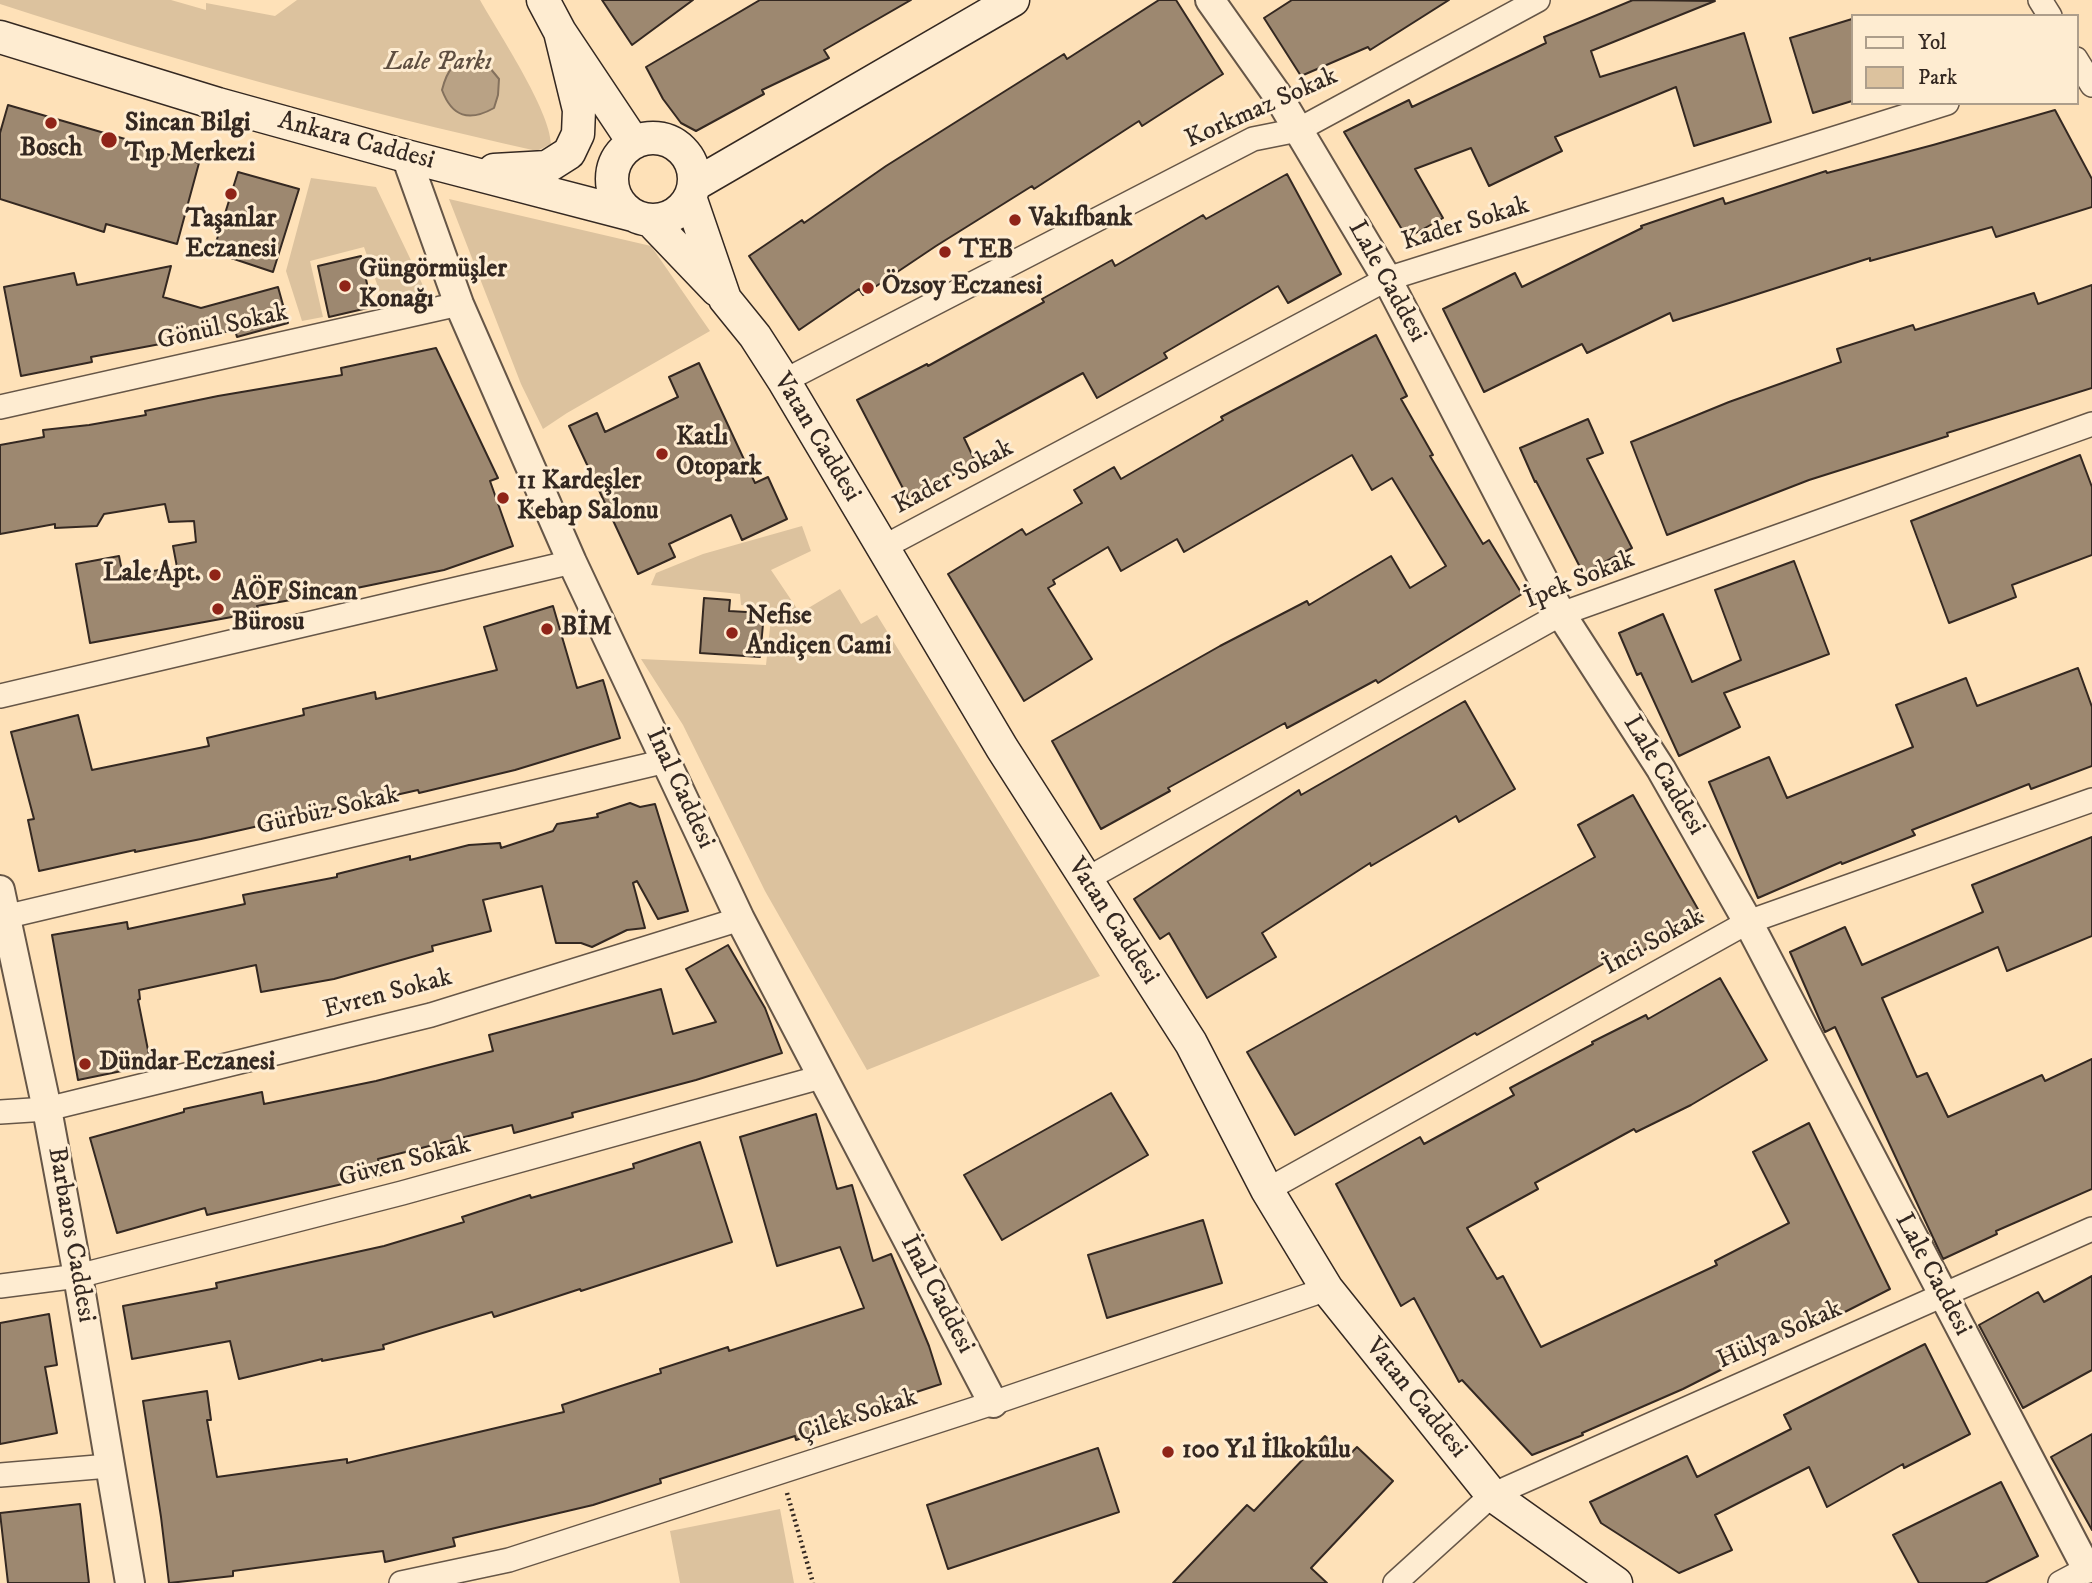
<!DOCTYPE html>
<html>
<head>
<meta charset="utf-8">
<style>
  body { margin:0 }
  #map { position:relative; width:2092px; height:1583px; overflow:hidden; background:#fee1b8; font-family:"IM FELL DW Pica",serif }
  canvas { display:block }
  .legend { position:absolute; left:1851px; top:14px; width:228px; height:91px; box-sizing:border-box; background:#feecd1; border:2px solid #ad9e8b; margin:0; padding:9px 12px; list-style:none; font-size:21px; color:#342821 }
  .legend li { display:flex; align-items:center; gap:14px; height:35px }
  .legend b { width:35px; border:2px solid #ad9e8b }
</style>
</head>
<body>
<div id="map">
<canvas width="2092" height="1583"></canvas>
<ul class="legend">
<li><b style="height:9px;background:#feecd1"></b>Yol</li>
<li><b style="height:19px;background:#dcc29e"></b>Park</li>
</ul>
</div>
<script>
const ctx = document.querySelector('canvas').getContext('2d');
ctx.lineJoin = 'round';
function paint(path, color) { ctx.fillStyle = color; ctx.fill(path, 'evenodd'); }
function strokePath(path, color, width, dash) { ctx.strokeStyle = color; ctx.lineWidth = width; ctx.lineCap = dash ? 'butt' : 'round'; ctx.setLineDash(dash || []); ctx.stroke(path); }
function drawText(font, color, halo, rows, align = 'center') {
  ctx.font = font + ' "IM FELL DW Pica",serif'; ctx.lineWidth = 6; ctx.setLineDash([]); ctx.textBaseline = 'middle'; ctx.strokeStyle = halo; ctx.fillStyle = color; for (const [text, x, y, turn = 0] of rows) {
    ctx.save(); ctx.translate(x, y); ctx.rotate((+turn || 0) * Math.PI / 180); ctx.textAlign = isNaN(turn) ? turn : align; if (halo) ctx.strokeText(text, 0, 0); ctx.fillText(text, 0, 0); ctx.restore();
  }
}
paint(new Path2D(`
  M 0,0 L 171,0 L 206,10 L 206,3 L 275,16 L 297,0 L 480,0 C 498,32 550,110 551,144 L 537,151 C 354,110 178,62 0,4 Z
  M 311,178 L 376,187 L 428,296 L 385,307 L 364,247 L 310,261 L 323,317 L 302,321 L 286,271 Z
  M 449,199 L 651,246 L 710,331 L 567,413 L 543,429 L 521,384 Z
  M 802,526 L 811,551 L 771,570 L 800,613 L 840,589 L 861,624 L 877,615 L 1100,976 L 867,1070 L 765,891 L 683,725 L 641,659 L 766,665 L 772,609 L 741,605 L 740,594 L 651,585 L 656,573 L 703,554 Z
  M 780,1509 L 794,1583 L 680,1583 L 670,1531 Z`), '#dcc29e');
const water = new Path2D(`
  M 473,58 L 485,62 L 499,79 L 498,95 L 494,108 C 469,122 452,117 442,90 C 447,70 453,62 473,58 Z`);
paint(water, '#b9a285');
strokePath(water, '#84715d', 2);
const building = new Path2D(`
  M 602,0 L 693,0 L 632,45 Z
  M 760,0 L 911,0 L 824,50 L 829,58 L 762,90 L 764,94 L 696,131 L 681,123 L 663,99 L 646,67 Z
  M 1159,0 L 1176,0 L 1223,74 L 1142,126 L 1139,121 L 1034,189 L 1032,186 L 936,246 L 863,295 L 859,289 L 799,330 L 749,256 L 802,220 L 804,223 L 886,166 L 1064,54 L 1067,59 Z
  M 1292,0 L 1449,0 L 1370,50 L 1368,47 L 1301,76 L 1264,18 Z
  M 1633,0 L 1715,1 L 1591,51 L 1600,77 L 1744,33 L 1771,122 L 1694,146 L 1676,87 L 1555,137 L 1562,151 L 1489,186 L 1471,148 L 1415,169 L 1443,218 L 1407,238 L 1344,132 L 1409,100 L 1412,107 L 1546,43 L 1544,37 Z
  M 1852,19 L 1852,101 L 1813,113 L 1790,38 Z
  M 8,105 L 132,141 L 131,144 L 199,163 L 177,244 L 106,224 L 104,232 L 0,199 L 0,133 Z
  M 2055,110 L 2092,179 L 2092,207 L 1996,237 L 1992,227 L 1870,261 L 1870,258 L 1673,321 L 1670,313 L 1587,353 L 1582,344 L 1484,392 L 1443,309 L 1515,273 L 1522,287 L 1642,228 L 1641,226 L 1723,198 L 1725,204 L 1826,171 L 1827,173 L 1933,145 Z
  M 238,172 L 299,189 L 273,272 L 213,252 Z
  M 1287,174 L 1341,274 L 1288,303 L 1278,286 L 1164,353 L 1167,358 L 1097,398 L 1083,373 L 964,438 L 976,463 L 908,498 L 857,400 L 927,364 L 928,366 L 1044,302 L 1042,299 L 1112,260 L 1115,266 L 1203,215 L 1206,219 Z
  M 361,256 L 372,307 L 329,317 L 318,266 Z
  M 171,266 L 163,297 L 201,308 L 278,287 L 288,323 L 237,337 L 235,330 L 91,357 L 92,362 L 21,376 L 4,287 L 74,273 L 77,285 Z
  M 2092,285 L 2092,388 L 1947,433 L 1948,436 L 1809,480 L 1667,535 L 1631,442 L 1729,402 L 1841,362 L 1837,349 L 1913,325 L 1915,330 L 2034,293 L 2038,304 Z
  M 1376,335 L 1407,396 L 1401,399 L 1433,455 L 1430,456 L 1483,544 L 1489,540 L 1522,594 L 1378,683 L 1376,680 L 1287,728 L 1285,723 L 1168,788 L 1170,791 L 1101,829 L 1052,741 L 1220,646 L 1307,601 L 1309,605 L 1391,556 L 1410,588 L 1446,566 L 1392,478 L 1372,490 L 1352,455 L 1184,552 L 1177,539 L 1121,571 L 1108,547 L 1053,580 L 1055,584 L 1048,588 L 1092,659 L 1024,701 L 948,574 L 1022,529 L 1026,535 L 1082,503 L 1074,490 L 1114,467 L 1121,479 L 1223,420 L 1221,417 Z
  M 436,348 L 498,478 L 490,481 L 513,546 L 444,570 L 347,590 L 257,606 L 259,612 L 90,643 L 76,564 L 119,556 L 123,576 L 177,567 L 173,546 L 196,542 L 194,521 L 169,522 L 165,504 L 104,514 L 97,526 L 55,528 L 55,524 L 0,534 L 0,445 L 44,437 L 43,430 L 89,425 L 146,415 L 145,411 L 218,396 L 342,375 L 341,368 Z
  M 699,363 L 755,483 L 768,477 L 787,519 L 742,540 L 731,515 L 669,544 L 675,557 L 638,574 L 569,426 L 597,413 L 605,432 L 678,397 L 669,377 Z
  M 1588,419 L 1603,453 L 1587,459 L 1632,548 L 1583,573 L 1536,481 L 1535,482 L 1520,448 Z
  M 2080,455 L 2092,487 L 2092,555 L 2012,585 L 2016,597 L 1949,623 L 1911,521 Z
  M 1794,561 L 1829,654 L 1724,693 L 1740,727 L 1679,756 L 1641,673 L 1637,675 L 1619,633 L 1663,614 L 1692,682 L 1741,660 L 1715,590 Z
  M 704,598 L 730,600 L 729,611 L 764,613 L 760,657 L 700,653 Z
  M 553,606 L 577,688 L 603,680 L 620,738 L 515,770 L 419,793 L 418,790 L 201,839 L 135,852 L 135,850 L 39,871 L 28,820 L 34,819 L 11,732 L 78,715 L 92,770 L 209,746 L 207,738 L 304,715 L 303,709 L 375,692 L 376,699 L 497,670 L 484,627 Z
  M 2078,668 L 2092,707 L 2092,766 L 2031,789 L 2029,784 L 1912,830 L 1915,835 L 1842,864 L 1841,862 L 1758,898 L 1709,782 L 1769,757 L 1787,798 L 1913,747 L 1896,705 L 1966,678 L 1977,706 Z
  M 1465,701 L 1515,789 L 1459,822 L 1456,816 L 1371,866 L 1370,863 L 1262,933 L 1276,957 L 1207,998 L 1169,933 L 1160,939 L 1134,899 L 1299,790 L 1301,795 Z
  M 1633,795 L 1703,918 L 1637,954 L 1633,947 L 1477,1035 L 1475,1033 L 1295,1135 L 1247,1052 L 1595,857 L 1578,825 Z
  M 630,803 L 640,807 L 655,804 L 688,911 L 658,919 L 637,881 L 633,883 L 645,928 L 627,930 L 592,947 L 581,943 L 556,943 L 542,886 L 483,900 L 491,931 L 432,946 L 433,951 L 334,979 L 261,992 L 256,965 L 139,990 L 140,999 L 138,1000 L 151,1065 L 78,1080 L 52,935 L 127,922 L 128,929 L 245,904 L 243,895 L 337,877 L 337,874 L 410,856 L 410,860 L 469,845 L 500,843 L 501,848 L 553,831 L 557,824 L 598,817 L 597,814 Z
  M 2092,837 L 2092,936 L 2007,971 L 1998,947 L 1882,998 L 1917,1077 L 1927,1073 L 1948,1117 L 2042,1075 L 2045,1081 L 2092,1059 L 2092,1189 L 1996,1231 L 1997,1234 L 1943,1259 L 1835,1027 L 1825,1032 L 1790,952 L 1845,927 L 1862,965 L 1983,912 L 1972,885 Z
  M 728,945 L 765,1008 L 782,1053 L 696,1080 L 572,1113 L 573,1117 L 514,1133 L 512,1125 L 378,1159 L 382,1175 L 207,1215 L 205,1208 L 117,1233 L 90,1138 L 184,1112 L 184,1109 L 262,1092 L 264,1104 L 376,1081 L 493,1051 L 489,1035 L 661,989 L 673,1034 L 716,1022 L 686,969 Z
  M 1720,978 L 1767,1060 L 1691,1105 L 1636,1132 L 1634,1129 L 1535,1183 L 1538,1189 L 1467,1228 L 1497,1279 L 1503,1276 L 1541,1347 L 1717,1265 L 1715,1261 L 1789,1223 L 1753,1152 L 1809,1123 L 1890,1289 L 1833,1318 L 1831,1314 L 1683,1389 L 1582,1433 L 1583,1435 L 1532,1455 L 1462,1380 L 1459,1382 L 1414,1298 L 1401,1306 L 1336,1184 L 1420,1137 L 1424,1144 L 1514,1095 L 1510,1088 L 1593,1044 L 1592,1042 L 1646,1015 L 1648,1019 Z
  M 1111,1093 L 1148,1155 L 1002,1240 L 964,1175 Z
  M 816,1114 L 837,1189 L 852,1185 L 873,1261 L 891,1254 L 929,1346 L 941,1384 L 861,1410 L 864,1418 L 796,1440 L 795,1436 L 660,1479 L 661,1483 L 593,1505 L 453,1538 L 455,1546 L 385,1562 L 383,1551 L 233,1571 L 233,1576 L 169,1583 L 161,1517 L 143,1401 L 207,1391 L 211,1420 L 207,1420 L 217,1477 L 347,1459 L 347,1463 L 564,1412 L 562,1405 L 661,1373 L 660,1369 L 728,1347 L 729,1351 L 864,1308 L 840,1247 L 777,1266 L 740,1137 Z
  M 700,1142 L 732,1242 L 581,1291 L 580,1289 L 494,1317 L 492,1312 L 383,1345 L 384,1349 L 322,1361 L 322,1359 L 239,1379 L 230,1341 L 132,1359 L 123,1306 L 217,1288 L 216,1283 L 384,1246 L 464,1222 L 462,1217 L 530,1195 L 531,1198 L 634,1168 L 633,1164 Z
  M 1203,1220 L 1222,1283 L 1107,1318 L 1088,1255 Z
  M 2092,1276 L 2092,1370 L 2023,1408 L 1979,1325 L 2038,1292 L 2044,1302 Z
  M 49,1314 L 57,1365 L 45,1367 L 57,1433 L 0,1444 L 0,1323 Z
  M 1925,1344 L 1970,1434 L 1904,1468 L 1903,1464 L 1827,1507 L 1809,1467 L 1715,1515 L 1732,1550 L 1679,1573 L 1601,1523 L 1590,1502 L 1687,1456 L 1697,1477 L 1791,1429 L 1784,1415 Z
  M 2092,1434 L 2092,1530 L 2051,1457 Z
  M 1325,1436 L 1347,1457 L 1357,1447 L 1393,1481 L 1311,1568 L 1327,1583 L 1173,1583 L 1247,1505 L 1254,1511 Z
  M 1098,1448 L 1119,1512 L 948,1569 L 927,1505 Z
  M 2001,1482 L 2038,1556 L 1985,1583 L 1919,1583 L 1893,1535 Z
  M 80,1504 L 89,1583 L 8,1583 L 0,1513 Z`);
paint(building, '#9d8870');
strokePath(building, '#342821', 2);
const minor = new Path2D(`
  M 2040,0 L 2050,16
  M 2076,59 L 2092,85
  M 784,381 L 1253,139 L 1298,130 L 1538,0
  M 0,407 L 459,304
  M 882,548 L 1387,279 L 1947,103
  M 0,696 L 572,562
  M 1085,880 L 1561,614 L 2092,424
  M 0,918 L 666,761
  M 0,1112 L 47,1109 L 431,1015 L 740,919
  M 1267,1190 L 1748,922 L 2092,800
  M 0,1286 L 78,1276 L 402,1193 L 821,1077
  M 0,1475 L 109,1466
  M 401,1583 L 509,1560 L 993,1403 L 1327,1289
  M 1395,1583 L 1492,1495 L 2092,1229
  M 2060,1583 L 2092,1566`);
const tertiary = new Path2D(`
  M 1210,0 L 1278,96 L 1387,279 L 1561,614 L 1661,769 L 1748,922 L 2087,1569
  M 406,156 L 459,304 L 572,562 L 740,919 L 993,1403
  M 0,890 L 47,1109 L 78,1276 L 130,1583`);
const secondary = new Path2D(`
  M 543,0 L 560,32 L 634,143
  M 0,37 L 218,104 L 406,156 L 633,215
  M612 179a41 41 0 1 1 82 0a41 41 0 1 1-82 0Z
  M 494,170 L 547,167 L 569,153 L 578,134 L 579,110 L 560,32
  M 694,185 L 1013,0
  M 690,197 L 725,299 L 755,336 L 784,381 L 1002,748 L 1191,1043 L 1267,1190 L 1327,1289 L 1492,1495 L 1616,1583
  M 650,220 L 717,290`);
strokePath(minor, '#665647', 26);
strokePath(tertiary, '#665647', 32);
strokePath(secondary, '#342821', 35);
strokePath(new Path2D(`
  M 787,1493 L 813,1583`), '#342821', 4.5, [2, 3.5]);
strokePath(minor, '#feecd1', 23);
strokePath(tertiary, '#feecd1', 28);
strokePath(secondary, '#feecd1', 32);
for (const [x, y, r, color] of [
  [51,123,7,"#8f2418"],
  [109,140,9,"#8f2418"],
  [231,194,7,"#8f2418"],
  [1015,220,7,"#8f2418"],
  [945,252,7,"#8f2418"],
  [345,286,7,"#8f2418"],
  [868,288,7,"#8f2418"],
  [662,454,7,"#8f2418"],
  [503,498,7,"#8f2418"],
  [215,575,7,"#8f2418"],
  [218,609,7,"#8f2418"],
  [547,629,7,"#8f2418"],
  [732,633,7,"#8f2418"],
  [85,1064,7,"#8f2418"],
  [1168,1452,7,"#8f2418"]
]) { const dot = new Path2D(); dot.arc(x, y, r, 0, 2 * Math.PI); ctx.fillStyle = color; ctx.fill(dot); strokePath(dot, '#feecd1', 2.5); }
drawText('italic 26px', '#5e4e40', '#feecd1', [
  ["Lale Parkı",438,64]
]);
drawText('26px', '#342821', '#feecd1', [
  ["Korkmaz Sokak",1262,109,-24],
  ["Ankara Caddesi",356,142,15],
  ["Kader Sokak",1466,225,-17],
  ["Lale Caddesi",1386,282,61],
  ["Gönül Sokak",223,328,-13],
  ["Vatan Caddesi",816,438,59],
  ["Kader Sokak",954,478,-28],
  ["İpek Sokak",1580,581,-22],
  ["Lale Caddesi",1663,776,59],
  ["İnal Caddesi",679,789,65],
  ["Gürbüz Sokak",328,812,-13],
  ["Vatan Caddesi",1112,922,57],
  ["İnci Sokak",1654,943,-29],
  ["Evren Sokak",388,995,-15],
  ["Güven Sokak",405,1163,-15],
  ["Barbaros Caddesi",70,1235,80],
  ["Lale Caddesi",1932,1275,62],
  ["İnal Caddesi",936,1295,62],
  ["Hülya Sokak",1780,1336,-24],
  ["Vatan Caddesi",1415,1399,51],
  ["Çilek Sokak",858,1417,-18]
]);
drawText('bold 26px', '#342821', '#feecd1', [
  ["Sincan Bilgi",125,125],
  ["Tıp Merkezi",125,155],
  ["Bosch",51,150,"center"],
  ["Vakıfbank",1029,220],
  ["Taşanlar",231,221,"center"],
  ["Eczanesi",231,251,"center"],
  ["TEB",959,252],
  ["Güngörmüşler",359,271],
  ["Konağı",359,301],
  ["Özsoy Eczanesi",882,288],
  ["Katlı",676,439],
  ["Otopark",676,469],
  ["11 Kardeşler",517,483],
  ["Kebap Salonu",517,513],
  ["Lale Apt.",201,575,"right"],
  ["AÖF Sincan",232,594],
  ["Bürosu",232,624],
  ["Nefise",746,618],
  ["Andiçen Cami",746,648],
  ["BİM",561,629],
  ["Dündar Eczanesi",99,1064],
  ["100 Yıl İlkokulu",1182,1452]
], 'left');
</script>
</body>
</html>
